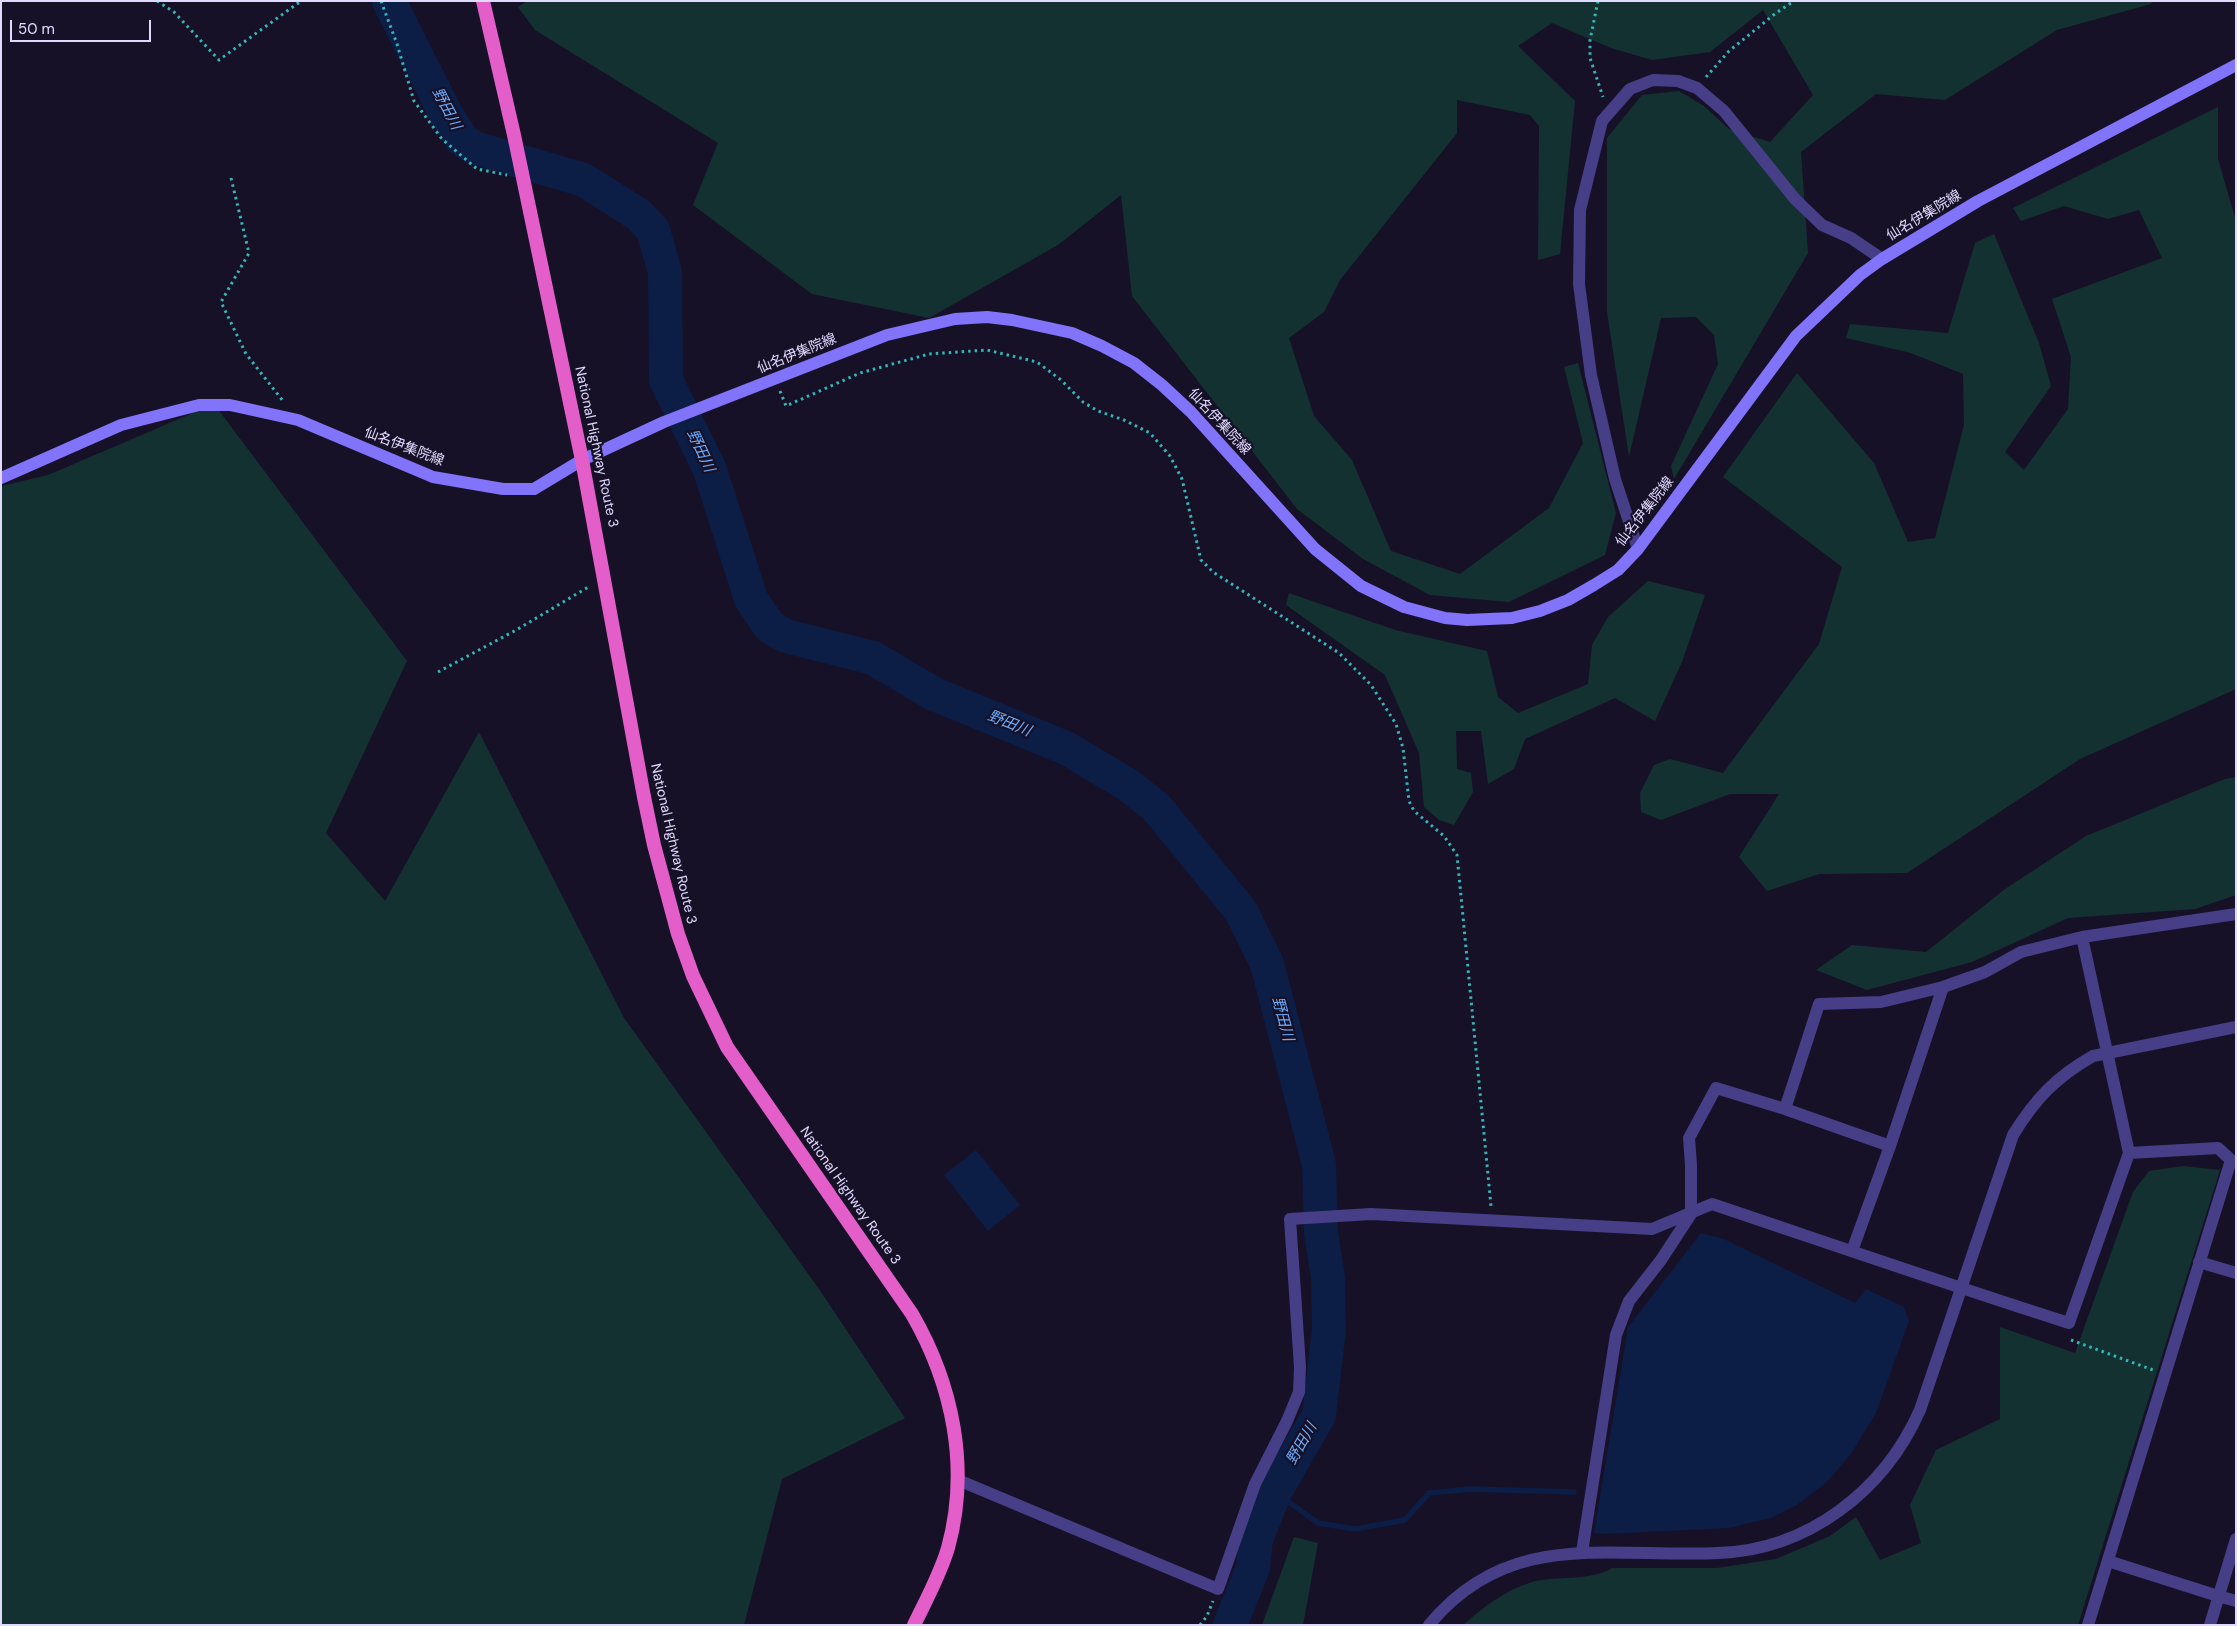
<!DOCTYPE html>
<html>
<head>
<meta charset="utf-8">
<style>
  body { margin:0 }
  #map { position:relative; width:2237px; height:1626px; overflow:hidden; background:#171128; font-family:"DM Sans",sans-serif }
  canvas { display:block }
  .frame { position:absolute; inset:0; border:2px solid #e1d9fe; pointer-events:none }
  .scale { position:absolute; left:10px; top:20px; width:141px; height:22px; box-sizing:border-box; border:2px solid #e1d9fe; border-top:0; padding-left:6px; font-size:15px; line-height:18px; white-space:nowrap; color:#e1d9fe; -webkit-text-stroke:4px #171128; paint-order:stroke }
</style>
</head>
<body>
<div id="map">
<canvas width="2237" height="1626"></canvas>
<div class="frame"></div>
<div class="scale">50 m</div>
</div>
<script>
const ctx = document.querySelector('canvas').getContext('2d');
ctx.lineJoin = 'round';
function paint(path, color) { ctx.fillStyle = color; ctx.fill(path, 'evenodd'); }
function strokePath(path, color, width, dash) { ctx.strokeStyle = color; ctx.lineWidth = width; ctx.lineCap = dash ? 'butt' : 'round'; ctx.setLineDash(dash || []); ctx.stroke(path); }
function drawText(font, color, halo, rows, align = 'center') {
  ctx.font = font + ' "DM Sans","Noto Sans JP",sans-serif'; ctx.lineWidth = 4.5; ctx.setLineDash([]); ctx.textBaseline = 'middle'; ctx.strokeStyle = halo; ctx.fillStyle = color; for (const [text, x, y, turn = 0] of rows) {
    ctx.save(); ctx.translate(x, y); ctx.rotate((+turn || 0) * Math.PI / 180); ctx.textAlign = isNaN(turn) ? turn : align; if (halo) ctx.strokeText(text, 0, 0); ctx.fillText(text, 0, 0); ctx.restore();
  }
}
paint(new Path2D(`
  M 527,1 L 2153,1 L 2151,4 L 2057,30 L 1945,100 L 1876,94 L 1801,152 L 1808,253 L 1674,479 L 1671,466 L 1718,364 L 1714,335 L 1696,317 L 1661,318 L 1629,457 L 1607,312 L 1607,138 L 1642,95 L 1679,91 L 1704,106 L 1729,129 L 1770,142 L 1813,95 L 1763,10 L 1710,52 L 1652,60 L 1611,48 L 1552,23 L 1518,46 L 1575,101 L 1560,254 L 1538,260 L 1539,126 L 1530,115 L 1457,100 L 1457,133 L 1340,280 L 1324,312 L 1289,338 L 1314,416 L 1352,460 L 1391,551 L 1460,574 L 1549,508 L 1583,443 L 1564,367 L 1578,363 L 1616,513 L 1605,555 L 1509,602 L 1430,595 L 1363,559 L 1297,509 L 1132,296 L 1121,195 L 1058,245 L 929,318 L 812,294 L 693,205 L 718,143 L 535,30 L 518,7 Z
  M 2218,107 L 2218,159 L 2236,221 L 2236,689 L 2080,759 L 1907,873 L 1819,874 L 1767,891 L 1739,857 L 1779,794 L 1730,794 L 1661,820 L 1641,812 L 1640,793 L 1654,765 L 1670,759 L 1723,773 L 1819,644 L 1842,567 L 1723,477 L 1797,373 L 1874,463 L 1908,542 L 1935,538 L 1964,425 L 1963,374 L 1911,353 L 1846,338 L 1850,324 L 1948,333 L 1975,243 L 1994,234 L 2039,343 L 2051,386 L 2005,452 L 2024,470 L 2068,409 L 2071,357 L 2052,299 L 2162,258 L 2139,210 L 2108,219 L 2064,206 L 2021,221 L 2013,208 Z
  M 214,404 L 407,661 L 326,833 L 385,901 L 479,732 L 624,1018 L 819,1289 L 905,1418 L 782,1479 L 744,1625 L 1,1625 L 1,486 L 48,475 Z
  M 1648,581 L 1705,595 L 1682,662 L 1655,721 L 1615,698 L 1525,739 L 1514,769 L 1488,784 L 1481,731 L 1456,731 L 1457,769 L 1471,773 L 1473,792 L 1454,825 L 1439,820 L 1424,807 L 1419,753 L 1385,675 L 1286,605 L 1289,593 L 1395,630 L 1487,651 L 1498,697 L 1518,713 L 1588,684 L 1592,645 L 1608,617 Z
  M 2236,777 L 2236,895 L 2195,909 L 2068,918 L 1972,962 L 1867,990 L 1816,970 L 1852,945 L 1926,952 L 2005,889 L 2086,836 L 2225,779 Z
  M 2183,1166 L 2220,1170 L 2078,1625 L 1463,1625 C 1484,1607 1505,1590 1532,1582 C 1558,1575 1589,1582 1612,1568 L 1717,1568 L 1776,1559 L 1830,1536 L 1856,1517 L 1880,1560 L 1921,1543 L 1910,1505 L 1936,1450 L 2000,1419 L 2000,1327 L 2075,1353 L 2133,1192 L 2149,1171 Z
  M 1294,1537 L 1318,1543 L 1303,1625 L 1262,1625 Z`), '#143132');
paint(new Path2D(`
  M 976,1150 L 1020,1205 L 988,1231 L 944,1175 Z
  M 1701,1233 L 1724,1239 L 1855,1303 L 1866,1289 L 1904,1307 L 1909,1321 L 1876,1413 L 1851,1454 L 1827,1482 L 1797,1505 L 1771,1518 L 1729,1528 L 1605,1534 L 1594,1533 L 1628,1327 Z`), '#0c1d46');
strokePath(new Path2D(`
  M 1275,1492 L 1318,1523 L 1355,1529 L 1405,1520 L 1429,1493 L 1471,1489 L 1574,1492`), '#0c1d46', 5.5);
strokePath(new Path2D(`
  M 389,1 L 445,112 L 462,140 L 475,148 L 584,180 L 639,215 L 653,230 L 665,272 L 666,380 L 710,470 L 751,599 L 770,627 L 786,636 L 873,658 L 934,694 L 1066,748 L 1128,785 L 1156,807 L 1241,911 L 1267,964 L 1319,1164 L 1321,1233 L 1328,1277 L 1329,1330 L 1319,1415 L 1275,1492 L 1256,1539 L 1253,1568 L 1230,1625`), '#0c1d46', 34);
strokePath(new Path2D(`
  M 157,1 L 174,12 L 219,60 L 301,1
  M 381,1 L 397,44 L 414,101 L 442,139 L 477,169 L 507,175
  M 1598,1 L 1590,40 L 1590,58 L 1603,97
  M 1706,77 L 1729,51 L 1776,13 L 1794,1
  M 231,178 L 249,253 L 221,302 L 246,354 L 283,401
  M 780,391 L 786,406 L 860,373 L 929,354 L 987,350 L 1037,362 L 1061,380 L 1083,402 L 1098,411 L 1124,420 L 1150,433 L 1170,456 L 1182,479 L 1201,560 L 1213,572 L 1339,653 L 1371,685 L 1396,724 L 1403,748 L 1409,801 L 1414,811 L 1444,836 L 1457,855 L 1491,1206
  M 438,672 L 518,629 L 590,586
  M 2071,1340 L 2153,1370
  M 1200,1625 L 1207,1616 L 1213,1601`), '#34b5b7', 3, [2.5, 4]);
strokePath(new Path2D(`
  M 1638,549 L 1615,479 L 1591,375 L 1579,284 L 1580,210 L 1602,121 L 1630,89 L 1653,80 L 1678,81 L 1697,88 L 1724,111 L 1795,199 L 1822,225 L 1851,238 L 1882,259
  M 2082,937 L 2129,1153 L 2218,1148 L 2231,1160 L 2088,1625
  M 1785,1109 L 1890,1146
  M 1852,1251 L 1890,1146 L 1943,987
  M 2199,1262 L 2236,1273
  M 958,1480 L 1218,1589 L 1255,1484 L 1287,1421 L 1299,1392 L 1300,1367 L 1290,1219 L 1371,1214 L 1652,1229 L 1712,1204 C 1831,1244 1949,1285 2069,1323 L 2129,1153
  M 1582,1552 L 1616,1335 L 1629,1301 L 1661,1260 L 1691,1214 L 1691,1165 L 1689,1138 L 1716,1088 L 1785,1109 L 1819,1004 L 1881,1002 L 1943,987 L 1985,972 L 2021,952 L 2082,937 L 2236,914
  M 2108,1561 L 2218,1596
  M 1429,1625 C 1509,1528 1609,1558 1718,1553 C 1808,1550 1884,1491 1920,1410 L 2013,1135 C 2035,1099 2056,1077 2093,1056 L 2236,1027`), '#463e86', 12);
strokePath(new Path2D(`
  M 2218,1596 L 2236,1601
  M 2210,1625 L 2236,1539`), '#463e86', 12);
strokePath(new Path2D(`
  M 1,478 L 121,425 L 199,405 L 230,405 L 298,420 L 433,477 L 503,489 L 534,489 L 582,460 L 664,422 L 887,335 L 955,319 L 987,317 L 1012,320 L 1072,333 L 1102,346 L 1134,363 L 1162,385 L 1191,412 L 1315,549 L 1361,586 L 1404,607 L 1445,618 L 1467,620 L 1512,618 L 1540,611 L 1568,600 L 1594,585 L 1618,570 L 1638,549 L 1796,336 L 1860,275 L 1882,259 L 1978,201 L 2236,65`), '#8273fb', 12);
strokePath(new Path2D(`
  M 483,1 L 514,135 L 582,460 L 644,797 L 654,845 L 678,934 L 693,976 L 727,1047 L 912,1314 C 953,1385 970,1468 948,1548 C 940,1575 926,1600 914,1625`), '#e45eca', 14);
drawText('14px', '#e1d9fe', '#171128', [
  ["仙名伊集院線",1924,216,-31],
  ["仙名伊集院線",797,354,-22],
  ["仙名伊集院線",1219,422,47],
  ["仙名伊集院線",404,447,21],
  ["National Highway Route 3",596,447,78],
  ["仙名伊集院線",1645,512,-52],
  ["National Highway Route 3",673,844,77],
  ["National Highway Route 3",850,1196,55]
]);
drawText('italic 15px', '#6bacfb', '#171128', [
  ["野田川",446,109,62],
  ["野田川",700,451,65],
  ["野田川",1009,724,22],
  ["野田川",1282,1019,75],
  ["野田川",1302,1444,-60]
]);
</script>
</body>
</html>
